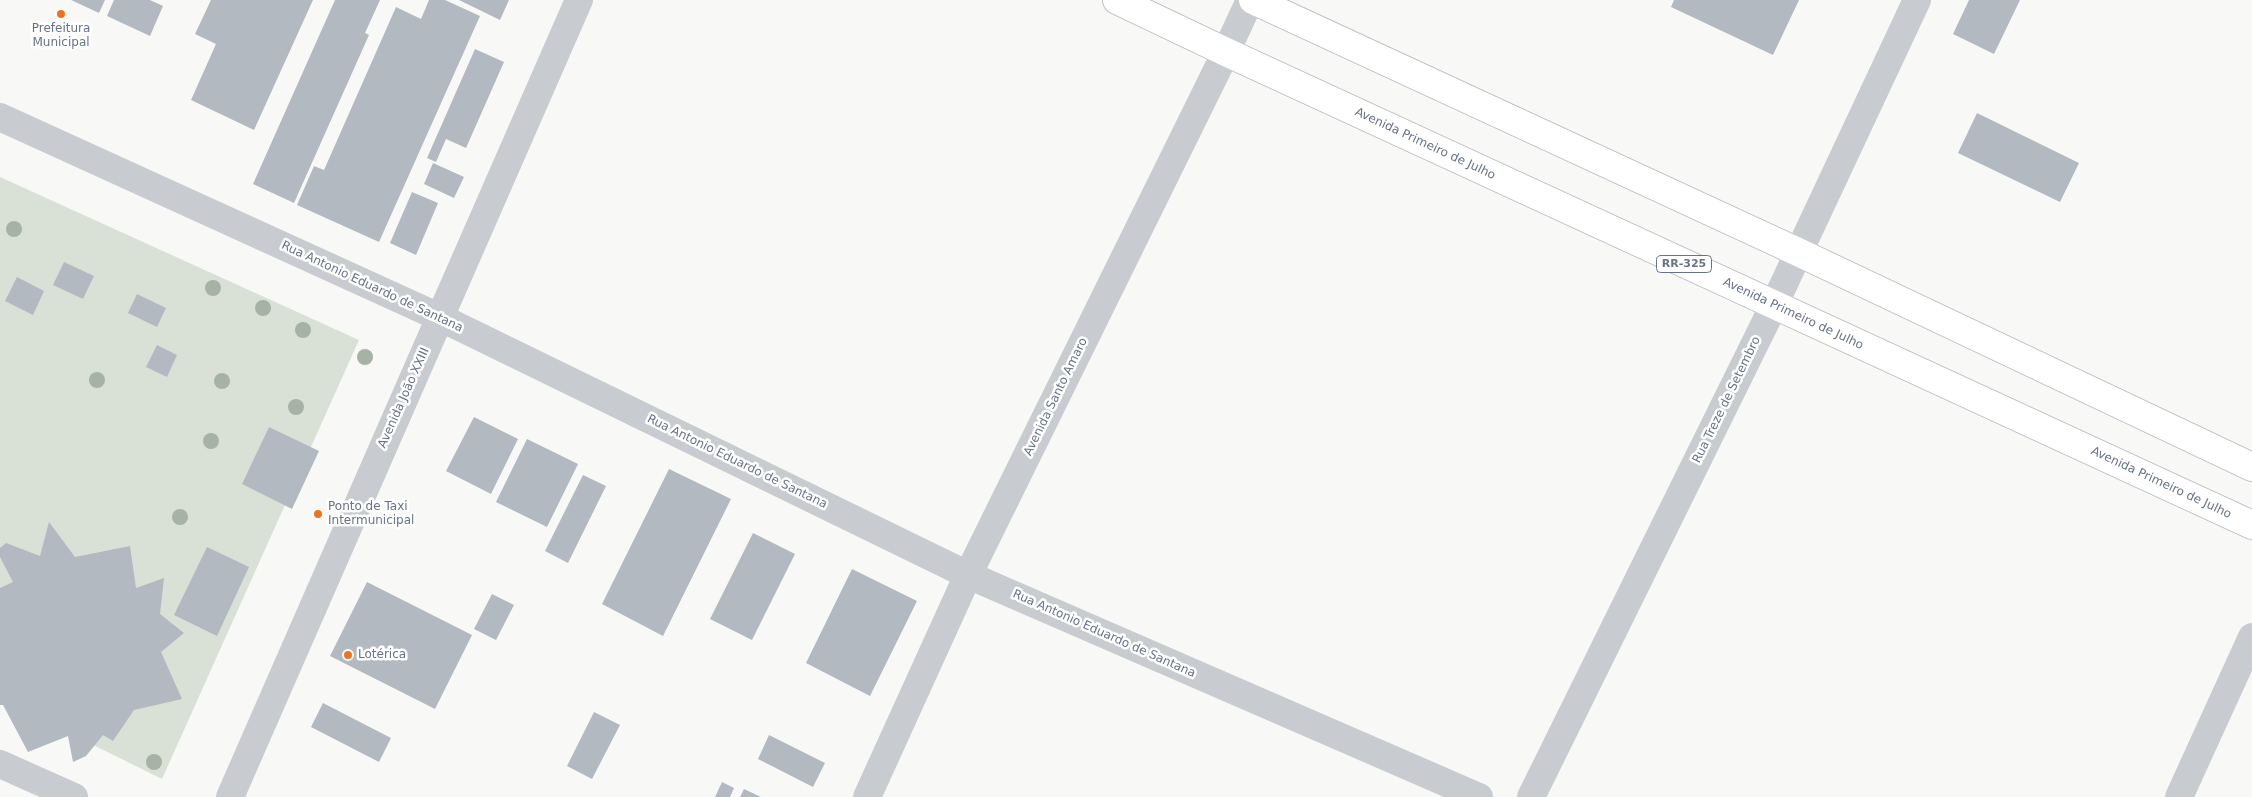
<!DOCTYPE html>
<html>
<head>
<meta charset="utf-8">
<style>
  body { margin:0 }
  canvas { display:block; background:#f8f9f6 }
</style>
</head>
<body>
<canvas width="2252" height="797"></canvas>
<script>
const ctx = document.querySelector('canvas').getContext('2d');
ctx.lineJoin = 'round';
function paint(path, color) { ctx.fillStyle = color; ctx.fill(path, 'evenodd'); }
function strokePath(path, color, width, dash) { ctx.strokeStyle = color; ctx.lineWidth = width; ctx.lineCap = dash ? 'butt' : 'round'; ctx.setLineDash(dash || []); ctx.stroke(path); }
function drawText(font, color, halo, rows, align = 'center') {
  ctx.font = font + ' "DejaVu Sans",sans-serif'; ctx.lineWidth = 5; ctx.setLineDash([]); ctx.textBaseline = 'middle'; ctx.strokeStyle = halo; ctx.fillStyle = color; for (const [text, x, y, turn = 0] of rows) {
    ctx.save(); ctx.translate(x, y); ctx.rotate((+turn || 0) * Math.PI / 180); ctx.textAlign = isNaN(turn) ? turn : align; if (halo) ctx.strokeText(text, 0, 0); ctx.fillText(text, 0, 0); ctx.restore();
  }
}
paint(new Path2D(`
  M 0,177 L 359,340 L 162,779 L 0,699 Z`), '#d9e1d7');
paint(new Path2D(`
  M 71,0 L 105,0 L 99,13 Z
  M 114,0 L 150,0 L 163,6 L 150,36 L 107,16 Z
  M 211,0 L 313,0 L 254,130 L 191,100 L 216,44 L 195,34 Z
  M 335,0 L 380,0 L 365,33 L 369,35 L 294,203 L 253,184 Z
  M 429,0 L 445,0 L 480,16 L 379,242 L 297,205 L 314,166 L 324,170 L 396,7 L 421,19 Z
  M 459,0 L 509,0 L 500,20 Z
  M 1674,0 L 1799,0 L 1773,55 L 1671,7 Z
  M 1969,0 L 2020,0 L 1994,54 L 1953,34 Z
  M 475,49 L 504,62 L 466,148 L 446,139 L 436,162 L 427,158 Z
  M 1977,113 L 2079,163 L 2060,202 L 1958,153 Z
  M 433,163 L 464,177 L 454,198 L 424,184 Z
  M 412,192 L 438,203 L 416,255 L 390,243 Z
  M 64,262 L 94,276 L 83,299 L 53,285 Z
  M 17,277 L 44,291 L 33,315 L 5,301 Z
  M 137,294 L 166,308 L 157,327 L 128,313 Z
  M 157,345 L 177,355 L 167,377 L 146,367 Z
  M 474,417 L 518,439 L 491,494 L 446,471 Z
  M 269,427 L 319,451 L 292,509 L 242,484 Z
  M 527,439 L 578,464 L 547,527 L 496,502 Z
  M 669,469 L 731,499 L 663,636 L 602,604 Z
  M 583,475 L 606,486 L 568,563 L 545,551 Z
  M 49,522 L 75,557 L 130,546 L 136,588 L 164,578 L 160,614 L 184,633 L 161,652 L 182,699 L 134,710 L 113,741 L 103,735 L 86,756 L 73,762 L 68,736 L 28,752 L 3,705 L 0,705 L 0,588 L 13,582 L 0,557 L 0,548 L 6,543 L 40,556 Z
  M 753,533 L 795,554 L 752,640 L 710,619 Z
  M 207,547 L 249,567 L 217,636 L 174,615 Z
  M 852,569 L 917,601 L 870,696 L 806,663 Z
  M 367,582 L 472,635 L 435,709 L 330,656 Z
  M 492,594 L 514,605 L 496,640 L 474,629 Z
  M 323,703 L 391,738 L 379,762 L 311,727 Z
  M 594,712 L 620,725 L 592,779 L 567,766 Z
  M 769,735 L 825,763 L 813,787 L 758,759 Z
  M 722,782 L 734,788 L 730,797 L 715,797 Z
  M 744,789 L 761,797 L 740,797 Z`), '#b3b9c0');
const primary = new Path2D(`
  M 1117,0 L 1226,52 L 2252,525
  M 1253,0 L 1798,252 L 2252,467`);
strokePath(primary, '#bbbec3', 30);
strokePath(new Path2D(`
  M 0,117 L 439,317 L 968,575 L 1479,797
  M 0,764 L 74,797
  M 230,797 L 579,0
  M 867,797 L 968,575 L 1226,52 L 1250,0
  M 1531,797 L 1774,305 L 1917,0
  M 2179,797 L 2252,637`), '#c8cbcf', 28);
strokePath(primary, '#fff', 28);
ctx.fillStyle = '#a6b3a4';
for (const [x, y] of [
  [14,229],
  [213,288],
  [263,308],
  [303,330],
  [365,357],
  [97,380],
  [222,381],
  [296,407],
  [211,441],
  [180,517],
  [154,762]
]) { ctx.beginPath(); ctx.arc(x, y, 8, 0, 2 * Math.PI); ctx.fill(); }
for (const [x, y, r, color] of [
  [61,14,5,"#ee7220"],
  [318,514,5,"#ee7220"],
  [348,655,5,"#ee7220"]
]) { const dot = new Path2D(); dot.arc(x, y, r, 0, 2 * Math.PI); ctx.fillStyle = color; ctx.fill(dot); strokePath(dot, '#fff', 2); }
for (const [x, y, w] of [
  [1684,264,55]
]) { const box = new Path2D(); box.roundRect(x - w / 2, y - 8.5, w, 17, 4); ctx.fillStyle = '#fff'; ctx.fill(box); strokePath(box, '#667389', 1); }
drawText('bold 11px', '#667389', null, [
  ["RR-325",1684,264]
]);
drawText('12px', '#667389', '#fff', [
  ["Prefeitura",61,29,"center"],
  ["Municipal",61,43,"center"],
  ["Ponto de Taxi",328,507],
  ["Intermunicipal",328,521],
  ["Lotérica",358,655]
], 'left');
drawText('12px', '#667389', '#fff', [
  ["Avenida Primeiro de Julho",1425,144,25],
  ["Rua Antonio Eduardo de Santana",372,287,25],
  ["Avenida Primeiro de Julho",1793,314,25],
  ["Avenida Santo Amaro",1056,397,-64],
  ["Avenida João XXIII",404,398,-66],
  ["Rua Treze de Setembro",1727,400,-64],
  ["Rua Antonio Eduardo de Santana",737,462,26],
  ["Avenida Primeiro de Julho",2161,483,25],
  ["Rua Antonio Eduardo de Santana",1104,634,24]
]);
</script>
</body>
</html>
